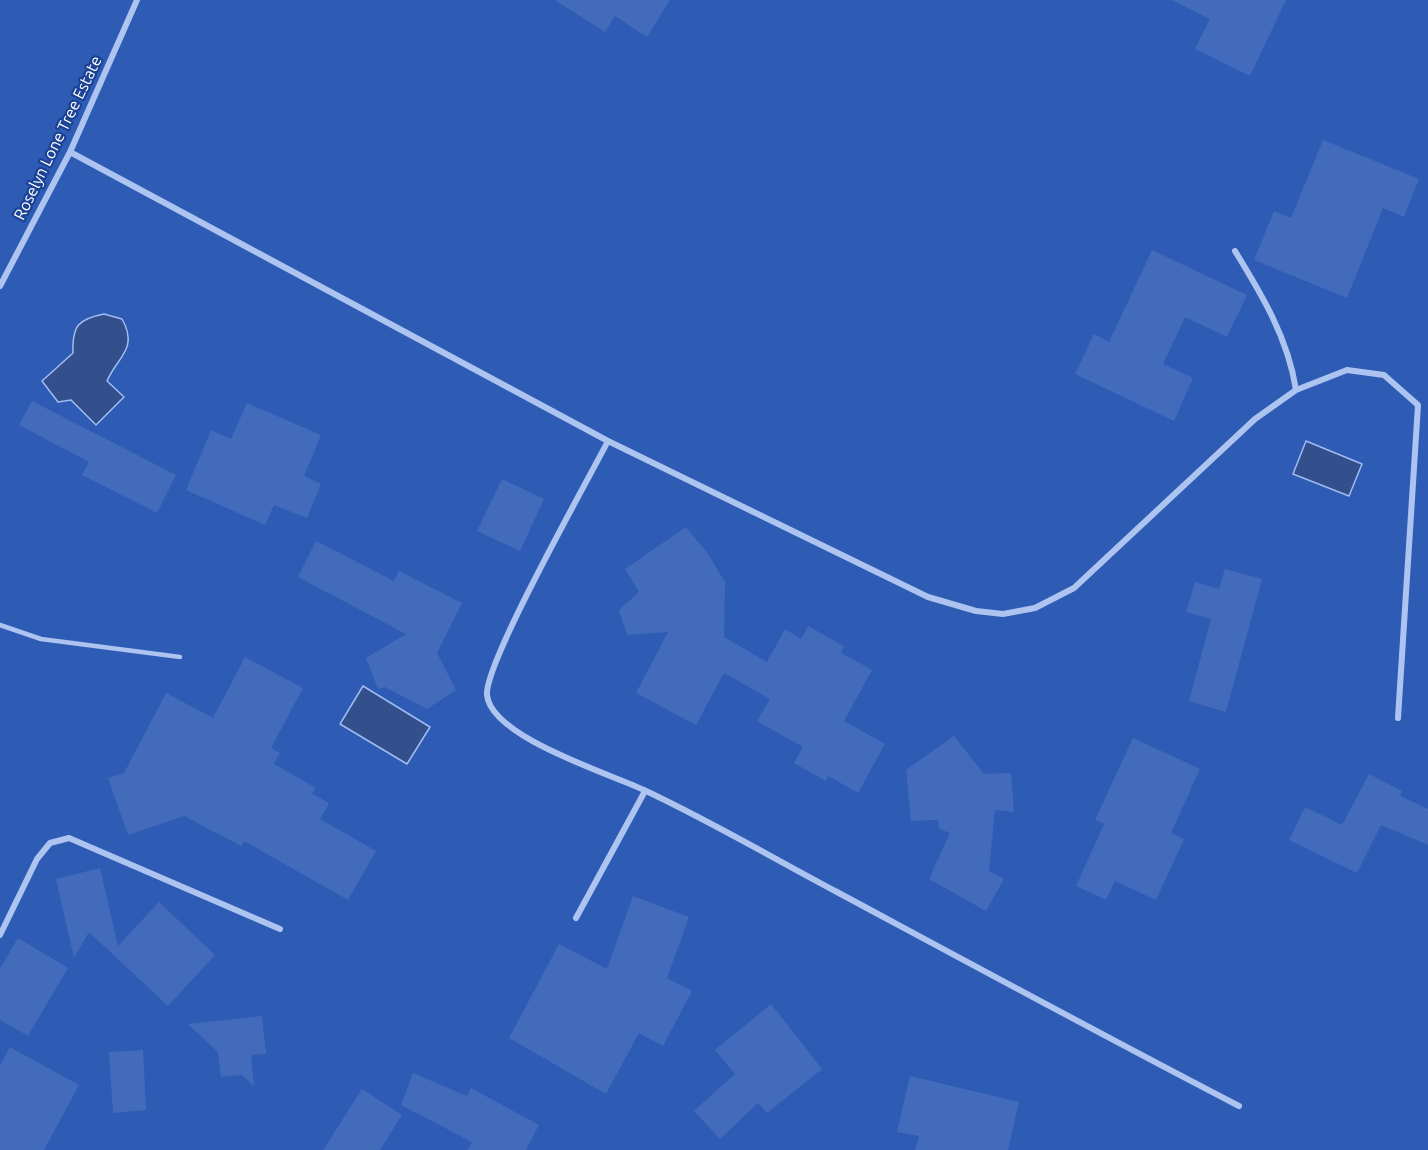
<!DOCTYPE html>
<html>
<head>
<meta charset="utf-8">
<style>
  body { margin:0 }
  canvas { display:block; background:#1a4295 }
</style>
</head>
<body>
<canvas width="1428" height="1150"></canvas>
<script>
const ctx = document.querySelector('canvas').getContext('2d');
ctx.lineJoin = 'round';
function paint(path, color) { ctx.fillStyle = color; ctx.fill(path, 'evenodd'); }
function strokePath(path, color, width, dash) { ctx.strokeStyle = color; ctx.lineWidth = width; ctx.lineCap = dash ? 'butt' : 'round'; ctx.setLineDash(dash || []); ctx.stroke(path); }
function drawText(font, color, halo, rows, align = 'center') {
  ctx.font = font + ' Ubuntu,sans-serif'; ctx.lineWidth = 4.5; ctx.setLineDash([]); ctx.textBaseline = 'middle'; ctx.strokeStyle = halo; ctx.fillStyle = color; for (const [text, x, y, turn = 0] of rows) {
    ctx.save(); ctx.translate(x, y); ctx.rotate((+turn || 0) * Math.PI / 180); ctx.textAlign = isNaN(turn) ? turn : align; if (halo) ctx.strokeText(text, 0, 0); ctx.fillText(text, 0, 0); ctx.restore();
  }
}
paint(new Path2D(`
  M 0,0 L 1428,0 L 1428,1150 L 0,1150 Z`), '#2e5bb3');
const water = new Path2D(`
  M 104,314 L 122,319 C 139,349 117,357 107,381 L 124,397 L 96,425 L 71,400 L 58,402 L 42,381 L 73,353 C 72,326 78,319 104,314 Z
  M 1306,441 L 1362,464 L 1349,496 L 1293,474 Z
  M 363,686 L 430,727 L 407,764 L 340,724 Z`);
paint(water, '#33508d');
strokePath(water, '#a0bcf2', 1.5);
paint(new Path2D(`
  M 555,0 L 670,0 L 647,37 L 615,16 L 605,32 Z
  M 1172,0 L 1286,0 L 1250,76 L 1195,49 L 1210,19 Z
  M 1323,140 L 1419,179 L 1404,217 L 1383,208 L 1347,298 L 1254,260 L 1274,211 L 1291,218 Z
  M 1152,250 L 1247,295 L 1227,337 L 1185,317 L 1163,364 L 1193,378 L 1174,421 L 1075,374 L 1094,334 L 1109,342 Z
  M 32,401 L 176,475 L 157,513 L 82,475 L 89,462 L 19,425 Z
  M 247,403 L 321,435 L 304,476 L 321,484 L 307,518 L 274,505 L 265,525 L 186,490 L 211,430 L 231,439 Z
  M 502,479 L 544,499 L 520,551 L 477,531 Z
  M 686,527 L 708,554 L 725,582 L 724,637 L 767,662 L 785,629 L 801,639 L 808,626 L 844,646 L 841,653 L 872,670 L 844,721 L 885,744 L 858,793 L 828,776 L 826,781 L 794,763 L 803,747 L 757,721 L 770,699 L 724,673 L 696,725 L 636,693 L 668,632 L 627,635 L 619,610 L 639,592 L 625,569 Z
  M 316,541 L 394,581 L 399,571 L 462,603 L 437,653 L 456,690 L 427,709 L 385,687 L 378,689 L 366,658 L 406,634 L 298,577 Z
  M 1225,569 L 1262,579 L 1226,712 L 1189,701 L 1211,619 L 1186,612 L 1195,582 L 1219,589 Z
  M 245,657 L 303,688 L 271,748 L 280,753 L 274,764 L 316,788 L 312,794 L 329,803 L 320,819 L 376,851 L 348,900 L 244,841 L 241,846 L 184,816 L 128,835 L 108,778 L 124,773 L 166,693 L 213,718 Z
  M 954,736 L 984,774 L 1011,773 L 1014,812 L 995,810 L 989,871 L 1004,879 L 986,911 L 929,879 L 950,833 L 939,829 L 938,820 L 911,821 L 906,770 Z
  M 1133,738 L 1200,769 L 1171,833 L 1184,839 L 1156,900 L 1115,881 L 1106,900 L 1076,886 L 1104,824 L 1095,820 Z
  M 1369,774 L 1402,791 L 1400,796 L 1428,809 L 1428,845 L 1381,825 L 1357,873 L 1289,840 L 1305,807 L 1342,825 Z
  M 100,868 L 118,946 L 159,902 L 215,955 L 168,1006 L 89,932 L 74,958 L 56,879 Z
  M 633,896 L 689,917 L 667,978 L 692,991 L 663,1046 L 639,1033 L 606,1094 L 509,1038 L 559,944 L 607,969 Z
  M 18,938 L 68,968 L 28,1036 L 0,1020 L 0,968 Z
  M 771,1004 L 822,1069 L 767,1113 L 758,1103 L 720,1139 L 694,1111 L 735,1074 L 715,1050 Z
  M 262,1016 L 266,1054 L 251,1055 L 254,1086 L 242,1075 L 221,1077 L 218,1052 L 188,1024 Z
  M 10,1047 L 79,1085 L 44,1150 L 0,1150 L 0,1066 Z
  M 143,1050 L 146,1110 L 113,1113 L 109,1052 Z
  M 413,1073 L 467,1096 L 471,1088 L 539,1125 L 526,1150 L 467,1150 L 472,1142 L 401,1105 Z
  M 910,1076 L 1019,1102 L 1008,1150 L 915,1150 L 919,1136 L 897,1132 Z
  M 362,1089 L 402,1115 L 380,1150 L 323,1150 Z`), '#436bbc');
strokePath(new Path2D(`
  M 0,625 L 41,639 L 180,657`), '#adc3f0', 4.5);
strokePath(new Path2D(`
  M 70,152 L 608,441 L 928,597 L 976,611 L 1003,614 L 1035,608 L 1074,588 L 1255,419 L 1296,390 L 1319,381 L 1347,370 L 1384,375 L 1418,405 L 1398,718
  M 1235,251 C 1262,295 1288,338 1296,390
  M 0,286 L 70,152 L 137,0
  M 608,441 C 588,480 484,664 487,695 C 491,737 608,773 644,790 C 710,821 773,858 837,892 C 971,964 1104,1036 1239,1106
  M 576,918 L 645,791
  M 0,935 L 37,859 L 50,843 L 69,838 L 280,929`), '#adc3f0', 6);
drawText('16px', '#fff', '#1a4295', [
  ["Roselyn Lone Tree Estate",58,138,-64]
]);
</script>
</body>
</html>
